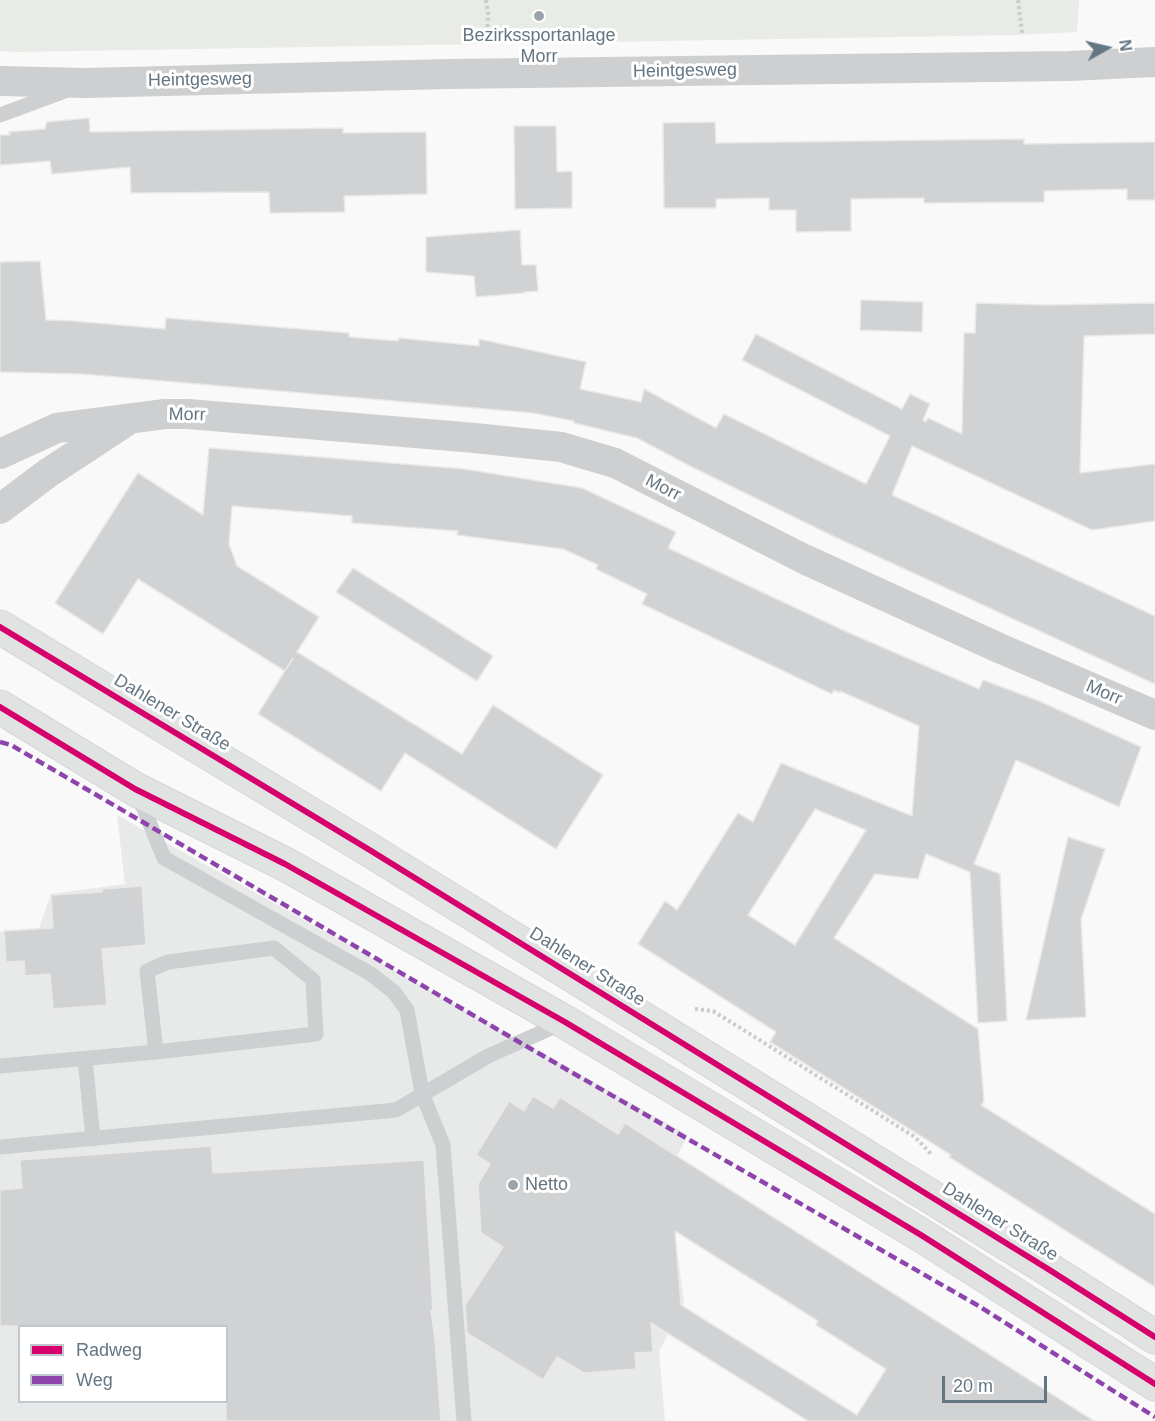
<!DOCTYPE html>
<html>
<head>
<meta charset="utf-8">
<style>
  body { margin:0 }
  #map { position:relative; width:1155px; height:1421px; overflow:hidden; background:#f9f9f9; font-family:Arial,sans-serif }
  canvas { display:block }
  .legend { position:absolute; left:18px; top:1325px; width:210px; height:78px; box-sizing:border-box; background:#fff; border:2px solid #c1c8cd; margin:0; padding:8px 10px; list-style:none; font-size:18px; color:#657683 }
  .legend li { display:flex; align-items:center; gap:12px; height:30px }
  .legend b { width:30px; border:2px solid #c1c8cd }
  .north { position:absolute; left:1077px; top:18px; width:60px; height:60px; -webkit-text-stroke:4px #fff; paint-order:stroke; rotate:82deg; font-size:16px; font-weight:700; line-height:24px; text-align:center; color:#657683 }
  .north::after { content:''; display:block; margin:auto; width:21px; height:27px; background:#657683; clip-path:polygon(50% 0,100% 100%,50% 72%,0 100%) }
  .scale { position:absolute; left:942px; top:1376px; width:105px; height:27px; box-sizing:border-box; border:3px solid #657683; border-top:0; padding-left:8px; font-size:18px; line-height:21px; white-space:nowrap; color:#657683; -webkit-text-stroke:4px #fff; paint-order:stroke }
</style>
</head>
<body>
<div id="map">
<canvas width="1155" height="1421"></canvas>
<ul class="legend">
<li><b style="height:8px;background:#d6006c"></b>Radweg</li>
<li><b style="height:8px;background:#8e44ad"></b>Weg</li>
</ul>
<div class="north">N</div>
<div class="scale">20 m</div>
</div>
<script>
const ctx = document.querySelector('canvas').getContext('2d');
ctx.lineJoin = 'round';
function paint(path, color) { ctx.fillStyle = color; ctx.fill(path, 'evenodd'); }
function strokePath(path, color, width, dash) { ctx.strokeStyle = color; ctx.lineWidth = width; ctx.lineCap = dash ? 'butt' : 'round'; ctx.setLineDash(dash || []); ctx.stroke(path); }
function drawText(font, color, halo, rows, align = 'center') {
  ctx.font = font + ' Arial,sans-serif'; ctx.lineWidth = 6; ctx.setLineDash([]); ctx.textBaseline = 'middle'; ctx.strokeStyle = halo; ctx.fillStyle = color; for (const [text, x, y, turn = 0] of rows) {
    ctx.save(); ctx.translate(x, y); ctx.rotate((+turn || 0) * Math.PI / 180); ctx.textAlign = isNaN(turn) ? turn : align; if (halo) ctx.strokeText(text, 0, 0); ctx.fillText(text, 0, 0); ctx.restore();
  }
}
paint(new Path2D(`
  M 117,815 L 688,1135 L 636,1237 L 679,1263 L 684,1304 L 659,1351 L 665,1421 L 0,1421 L 0,932 L 39,928 L 51,894 L 125,884 ZM 20,1326 L 226,1326 L 226,1402 L 20,1402 Z`), '#e8e9e9');
paint(new Path2D(`
  M 0,0 L 1079,0 L 1077,32 L 1014,35 L 16,52 L 0,51 Z`), '#e8ebe6');
const building = new Path2D(`
  M 89,118 L 90,132 L 343,128 L 343,133 L 426,132 L 427,194 L 344,196 L 345,212 L 270,213 L 269,192 L 131,193 L 130,167 L 52,174 L 50,161 L 0,165 L 0,135 L 10,135 L 9,132 L 45,129 L 47,122 Z
  M 715,122 L 716,143 L 1024,139 L 1024,144 L 1155,142 L 1155,200 L 1127,200 L 1127,189 L 1044,191 L 1044,202 L 924,203 L 924,198 L 851,199 L 851,231 L 796,232 L 796,210 L 769,210 L 769,198 L 716,199 L 716,208 L 664,208 L 663,123 Z
  M 514,126 L 556,126 L 557,172 L 572,171 L 572,208 L 515,209 Z
  M 520,230 L 522,265 L 536,265 L 538,291 L 524,292 L 525,293 L 476,297 L 474,276 L 426,272 L 426,237 Z
  M 40,261 L 46,320 L 73,321 L 165,329 L 166,318 L 349,333 L 349,337 L 398,341 L 399,338 L 479,346 L 479,339 L 586,362 L 580,389 L 641,402 L 644,389 L 716,428 L 724,414 L 866,484 L 890,436 L 742,360 L 756,334 L 902,409 L 910,394 L 930,404 L 923,420 L 926,422 L 928,418 L 962,434 L 964,333 L 975,333 L 976,303 L 1047,305 L 1155,303 L 1155,334 L 1084,336 L 1080,473 L 1155,464 L 1155,521 L 1092,530 L 912,446 L 892,495 L 1155,616 L 1155,684 L 835,537 L 694,468 L 637,438 L 574,423 L 574,421 L 533,413 L 83,374 L 0,372 L 0,262 Z
  M 861,300 L 923,302 L 922,332 L 860,330 Z
  M 209,448 L 464,469 L 582,488 L 676,532 L 668,548 L 847,632 L 979,689 L 983,680 L 1039,701 L 1141,747 L 1119,807 L 1016,760 L 974,864 L 1000,874 L 1007,1021 L 978,1023 L 970,872 L 926,854 L 918,879 L 875,874 L 834,938 L 978,1029 L 984,1101 L 981,1105 L 1155,1214 L 1155,1287 L 949,1157 L 951,1155 L 770,1042 L 776,1032 L 638,944 L 665,901 L 677,910 L 738,813 L 753,822 L 781,763 L 912,816 L 919,726 L 840,691 L 840,693 L 834,690 L 832,694 L 642,604 L 647,594 L 596,569 L 598,565 L 563,549 L 457,535 L 458,531 L 352,523 L 352,516 L 232,506 L 229,544 L 237,566 L 319,617 L 297,652 L 462,754 L 493,705 L 603,775 L 556,849 L 405,753 L 381,791 L 258,714 L 293,658 L 285,671 L 138,579 L 103,634 L 55,603 L 138,473 L 203,515 ZM 815,809 L 866,830 L 795,945 L 748,915 Z
  M 353,568 L 493,656 L 477,681 L 336,592 Z
  M 1068,837 L 1105,849 L 1081,919 L 1086,1017 L 1026,1020 Z
  M 142,886 L 146,945 L 102,949 L 107,1005 L 53,1009 L 50,974 L 25,976 L 24,961 L 6,962 L 4,931 L 53,928 L 51,895 L 102,892 L 102,889 Z
  M 533,1096 L 553,1108 L 560,1097 L 618,1134 L 625,1123 L 1094,1421 L 808,1421 L 651,1323 L 653,1352 L 635,1353 L 636,1369 L 584,1373 L 557,1357 L 543,1380 L 467,1333 L 465,1305 L 503,1247 L 481,1233 L 478,1184 L 490,1164 L 476,1155 L 509,1101 L 524,1111 ZM 675,1231 L 818,1321 L 816,1325 L 886,1369 L 857,1415 L 681,1305 Z
  M 211,1146 L 213,1173 L 424,1160 L 433,1311 L 431,1310 L 435,1340 L 441,1421 L 226,1421 L 226,1326 L 0,1326 L 0,1190 L 22,1188 L 20,1160 Z`);
paint(building, '#d0d2d3');
strokePath(building, '#e8e8e8', 1.5);
const primary = new Path2D(`
  M 0,627 L 368,849 L 1048,1269 L 1155,1337
  M 0,707 L 135,789 L 285,864 L 565,1022 L 921,1235 L 1155,1384`);
strokePath(primary, '#d5d6d7', 35);
strokePath(new Path2D(`
  M 486,0 L 488,14 L 487,41
  M 1018,0 L 1022,33
  M 695,1009 L 713,1011 L 915,1137 L 931,1154`), '#cbcccd', 4, [3, 3]);
strokePath(new Path2D(`
  M 0,115 L 65,91
  M 138,795 L 164,858 L 371,974 L 394,992 L 407,1010 L 422,1093 L 443,1145 L 464,1421
  M 85,1059 L 93,1139
  M 0,1066 L 156,1052 L 147,971 L 168,962 L 274,948 L 313,980 L 316,1034 L 156,1052
  M 0,1147 L 396,1110 L 488,1056 L 565,1022`), '#cecfd0', 15);
strokePath(new Path2D(`
  M 0,81 L 85,83 L 449,74 L 1069,66 L 1155,62
  M 0,454 L 57,428 L 165,414 L 188,414 L 475,438 L 561,447 L 615,463 L 804,559 L 999,648 L 1155,715
  M 0,509 L 48,473 L 124,423`), '#cecfd0', 30);
strokePath(primary, '#e1e2e2', 33);
strokePath(new Path2D(`
  M 0,742 L 11,745 L 519,1042 L 977,1305 L 1155,1417`), '#8e44ad', 4.5, [9, 4.5]);
strokePath(new Path2D(`
  M 0,627 L 368,849 L 1048,1269 L 1155,1337
  M 0,707 L 135,789 L 285,864 L 565,1022 L 921,1235 L 1155,1384`), '#d6006c', 6);
for (const [x, y, r, color] of [
  [539,16,6,"#99a4ac"],
  [513,1185,6,"#99a4ac"]
]) { const dot = new Path2D(); dot.arc(x, y, r, 0, 2 * Math.PI); ctx.fillStyle = color; ctx.fill(dot); strokePath(dot, '#fff', 2); }
drawText('18px', '#657683', '#fff', [
  ["Bezirkssportanlage",539,36],
  ["Morr",539,57],
  ["Netto",525,1185,"left"]
]);
drawText('18px', '#657683', '#fff', [
  ["Heintgesweg",685,71,-1],
  ["Heintgesweg",200,80,-1],
  ["Morr",187,415,1],
  ["Morr",663,488,27],
  ["Morr",1104,693,23],
  ["Dahlener Straße",172,713,31],
  ["Dahlener Straße",587,967,32],
  ["Dahlener Straße",1000,1222,32]
]);
</script>
</body>
</html>
